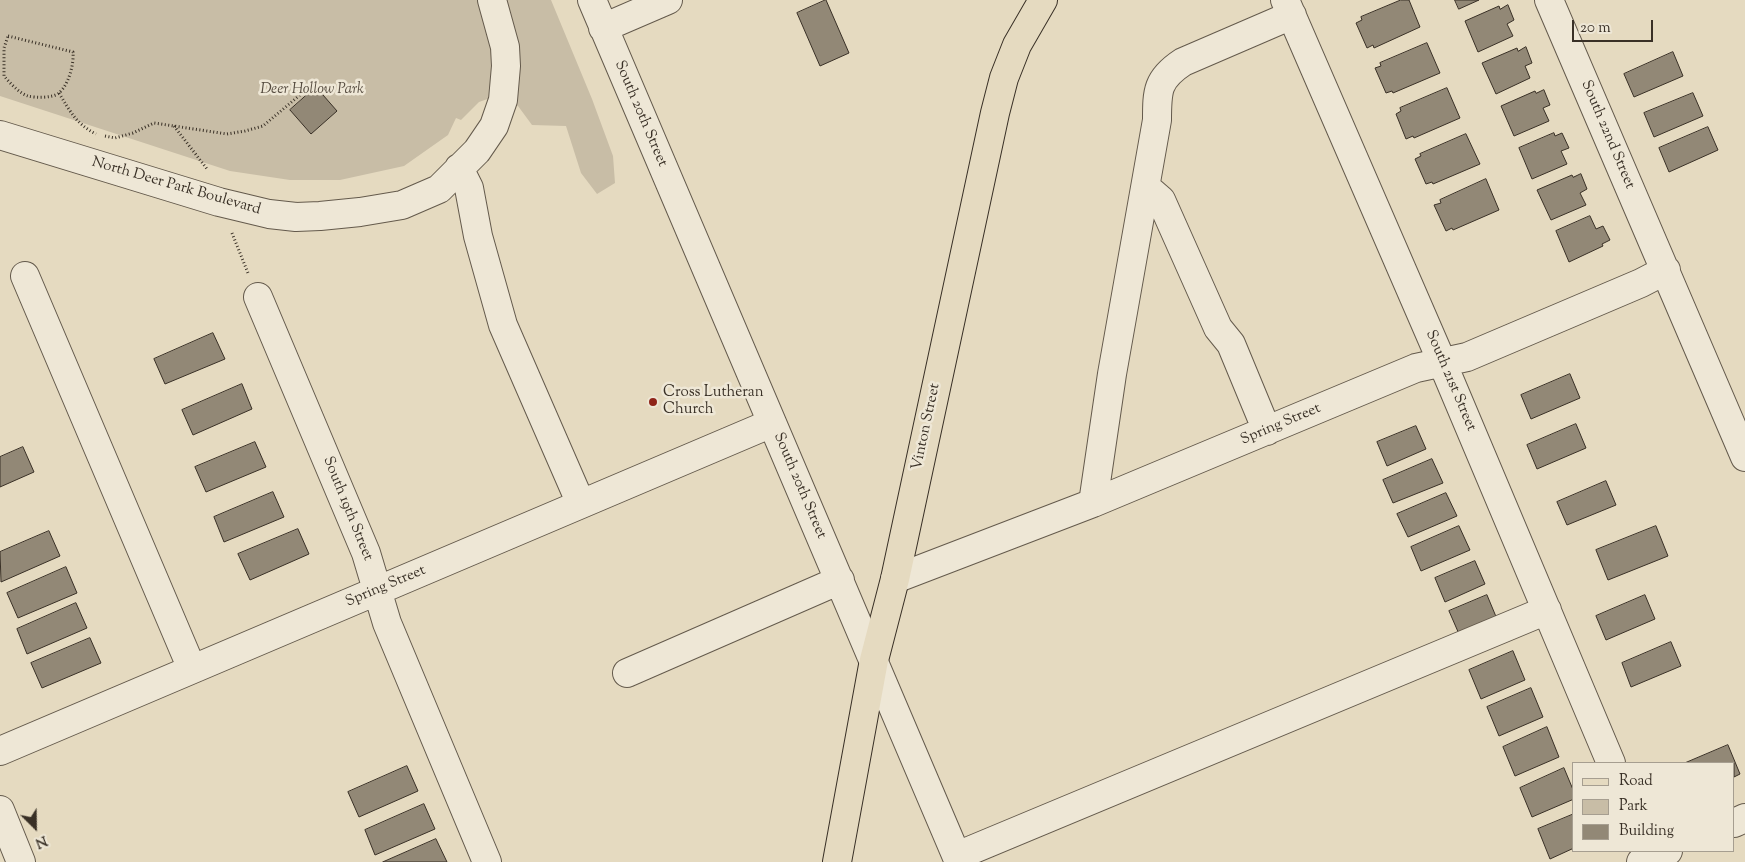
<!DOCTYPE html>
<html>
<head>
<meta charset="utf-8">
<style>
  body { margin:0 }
  #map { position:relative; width:1745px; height:862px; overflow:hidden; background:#e5dac0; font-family:"Sorts Mill Goudy",serif }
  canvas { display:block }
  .legend { position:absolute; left:1572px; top:762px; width:162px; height:90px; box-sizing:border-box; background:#eee7d6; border:1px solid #a69e90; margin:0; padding:6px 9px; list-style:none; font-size:15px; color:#393026 }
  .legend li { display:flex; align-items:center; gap:10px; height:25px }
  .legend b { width:25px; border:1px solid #a69e90 }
  .north { position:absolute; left:10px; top:802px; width:50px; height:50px; -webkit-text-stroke:4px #eee7d6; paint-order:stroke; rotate:157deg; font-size:14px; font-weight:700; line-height:20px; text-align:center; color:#393026 }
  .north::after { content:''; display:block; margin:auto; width:18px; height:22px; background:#393026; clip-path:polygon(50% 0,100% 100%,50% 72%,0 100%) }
  .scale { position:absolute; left:1572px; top:20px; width:81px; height:22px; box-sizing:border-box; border:2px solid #393026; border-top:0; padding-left:6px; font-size:15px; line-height:18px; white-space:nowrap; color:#393026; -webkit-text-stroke:4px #eee7d6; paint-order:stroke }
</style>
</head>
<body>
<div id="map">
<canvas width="1745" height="862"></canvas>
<ul class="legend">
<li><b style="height:6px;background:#e5dac0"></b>Road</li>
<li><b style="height:14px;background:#c8bda6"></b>Park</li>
<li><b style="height:14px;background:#928876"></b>Building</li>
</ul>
<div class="north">N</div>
<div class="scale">20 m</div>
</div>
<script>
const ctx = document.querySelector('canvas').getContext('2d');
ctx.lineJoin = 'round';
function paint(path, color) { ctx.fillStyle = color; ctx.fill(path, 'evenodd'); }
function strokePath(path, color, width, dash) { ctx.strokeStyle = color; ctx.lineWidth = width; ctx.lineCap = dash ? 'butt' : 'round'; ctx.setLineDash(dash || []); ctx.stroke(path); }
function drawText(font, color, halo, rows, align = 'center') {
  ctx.font = font + ' "Sorts Mill Goudy",serif'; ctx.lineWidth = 5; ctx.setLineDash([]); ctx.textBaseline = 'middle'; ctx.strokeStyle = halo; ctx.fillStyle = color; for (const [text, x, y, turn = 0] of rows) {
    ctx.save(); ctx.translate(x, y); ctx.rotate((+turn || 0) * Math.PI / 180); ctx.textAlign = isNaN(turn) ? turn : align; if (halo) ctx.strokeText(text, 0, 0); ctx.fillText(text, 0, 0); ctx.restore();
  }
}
paint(new Path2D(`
  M 0,0 L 551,0 L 592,99 L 613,156 L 615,183 L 597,194 L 581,173 L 566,126 L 532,125 L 518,106 L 496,96 L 479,102 L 461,120 L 456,118 L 448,135 L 404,166 L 340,180 L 290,180 L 230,171 L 0,96 Z`), '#c8bda6');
const building = new Path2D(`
  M 826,0 L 849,53 L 820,66 L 797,13 Z
  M 1401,0 L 1409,0 L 1420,27 L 1374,48 L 1373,45 L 1367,48 L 1356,23 L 1362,20 L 1361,17 Z
  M 1455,0 L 1479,0 L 1459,9 Z
  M 1508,5 L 1514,20 L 1507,24 L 1513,36 L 1478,52 L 1465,21 L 1499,6 L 1500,9 Z
  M 1427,43 L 1440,73 L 1393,93 L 1392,91 L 1386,93 L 1375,68 L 1381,66 L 1380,63 Z
  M 1526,47 L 1532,63 L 1525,66 L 1530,78 L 1496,94 L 1482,63 L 1517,48 L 1518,51 Z
  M 1673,52 L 1683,76 L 1634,97 L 1624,74 Z
  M 316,87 L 337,111 L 311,134 L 290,110 Z
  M 1447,88 L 1460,118 L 1414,138 L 1413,136 L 1406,139 L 1396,114 L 1401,111 L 1400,108 Z
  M 1544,90 L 1550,105 L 1543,108 L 1549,121 L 1514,136 L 1501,106 L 1535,91 L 1536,93 Z
  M 1693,93 L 1703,116 L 1654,137 L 1644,113 Z
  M 1708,127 L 1718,150 L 1669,172 L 1659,148 Z
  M 1554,133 L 1555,136 L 1562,133 L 1569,148 L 1561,151 L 1567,164 L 1532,179 L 1519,148 Z
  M 1466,134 L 1480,164 L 1433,184 L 1432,182 L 1426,184 L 1415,159 L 1421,156 L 1420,154 Z
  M 1581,174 L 1587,189 L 1580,193 L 1586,205 L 1551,220 L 1537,190 L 1572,175 L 1573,177 Z
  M 1486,179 L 1499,210 L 1453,230 L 1452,228 L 1446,231 L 1434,205 L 1441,203 L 1440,200 Z
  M 1590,216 L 1596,229 L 1603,226 L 1610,240 L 1602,244 L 1603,246 L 1569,262 L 1556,231 Z
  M 213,333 L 225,359 L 165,384 L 154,359 Z
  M 1570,374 L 1580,398 L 1531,419 L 1521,395 Z
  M 242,384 L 252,409 L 193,435 L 182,410 Z
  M 1576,424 L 1586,448 L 1537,469 L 1527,445 Z
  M 1416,426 L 1426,449 L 1387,466 L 1377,442 Z
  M 255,442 L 266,467 L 206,492 L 195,467 Z
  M 23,447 L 34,472 L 0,487 L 0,457 Z
  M 1432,459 L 1443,483 L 1393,503 L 1383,480 Z
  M 1606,481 L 1616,505 L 1567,525 L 1557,502 Z
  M 273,492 L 284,517 L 224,542 L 214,517 Z
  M 1446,493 L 1457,516 L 1408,537 L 1397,514 Z
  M 1459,526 L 1470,550 L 1421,571 L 1411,547 Z
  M 1656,526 L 1668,556 L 1608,580 L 1596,550 Z
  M 298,529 L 309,554 L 250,580 L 238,554 Z
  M 49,531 L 60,556 L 1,582 L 0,552 Z
  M 1475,561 L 1485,584 L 1445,602 L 1435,578 Z
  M 66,567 L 77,593 L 18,618 L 7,593 Z
  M 1487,595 L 1497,619 L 1459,634 L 1449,611 Z
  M 1645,595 L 1655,619 L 1606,640 L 1596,616 Z
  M 76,603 L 87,628 L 27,654 L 17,629 Z
  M 90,638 L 101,663 L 42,688 L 31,663 Z
  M 1671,642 L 1681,666 L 1631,687 L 1622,663 Z
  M 1513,651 L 1525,680 L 1481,699 L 1469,670 Z
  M 1531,688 L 1543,717 L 1499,736 L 1487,707 Z
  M 1547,727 L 1559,757 L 1515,776 L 1503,747 Z
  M 1728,745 L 1740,774 L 1734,777 L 1734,763 L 1685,763 Z
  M 407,766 L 418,791 L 359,817 L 348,792 Z
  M 1564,768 L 1574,792 L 1574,799 L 1532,817 L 1520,788 Z
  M 424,804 L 435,829 L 375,855 L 365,830 Z
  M 1574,814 L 1574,848 L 1550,859 L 1538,829 Z
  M 436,839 L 447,862 L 383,862 Z`);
paint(building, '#928876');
strokePath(building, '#393026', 1);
const minor = new Path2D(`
  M 592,0 L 959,862
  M 1285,0 L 1442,362 L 1611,763
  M 1549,0 L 1745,457
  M 603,28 L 668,0
  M 0,135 L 219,202 L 269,214 L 296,217 L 320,216 L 360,212 L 402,205 L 439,189 L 477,151 L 494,126 L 503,100 L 506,66 L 505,47 L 492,0
  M 459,168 L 469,188 L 478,236 L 503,325 L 581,504
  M 1146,187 L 1161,200 L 1218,328 L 1231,344 L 1267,431
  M 25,276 L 192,669
  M 258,297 L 366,553 L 387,623 L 487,862
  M 1093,503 L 1112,374 L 1157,120 C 1157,91 1157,79 1183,62 L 1292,15
  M 895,579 L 1093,503 L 1416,368 L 1467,357 L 1641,283 L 1666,270
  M 627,673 L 840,580
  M 0,751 L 772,423
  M 0,810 L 21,862
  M 1734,823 L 1745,818
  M 957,856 L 1547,610
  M 1641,862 L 1668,851`);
const major = new Path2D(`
  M 837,862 L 874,660 L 895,579 L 995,113 L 1004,78 L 1017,45 L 1043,0`);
strokePath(minor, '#645a4c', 30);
strokePath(major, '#393026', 30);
strokePath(new Path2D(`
  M 8,36 L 73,52 C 74,64 69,84 59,93 C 53,98 36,98 28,96 C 19,93 10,83 4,76 L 4,48 Z
  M 59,93 C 70,111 76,124 96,134
  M 174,126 L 207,169
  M 105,136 L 115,138 L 133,133 L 154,123 L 227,134 L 245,131 L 263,126 L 313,84
  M 232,233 L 248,273`), '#393026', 3, [1, 2.5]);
strokePath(minor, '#eee7d6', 28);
strokePath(major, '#e5dac0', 28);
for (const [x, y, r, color] of [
  [653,402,5,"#8f2418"]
]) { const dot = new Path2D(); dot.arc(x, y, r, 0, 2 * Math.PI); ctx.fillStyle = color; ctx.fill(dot); strokePath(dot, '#eee7d6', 2); }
drawText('italic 15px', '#564c40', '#eee7d6', [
  ["Deer Hollow Park",312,90]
]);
drawText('15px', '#393026', '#eee7d6', [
  ["South 20th Street",640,114,67],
  ["South 22nd Street",1607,135,67],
  ["North Deer Park Boulevard",176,187,16],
  ["South 21st Street",1450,381,67],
  ["Spring Street",1281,425,-23],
  ["Vinton Street",927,427,-78],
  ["South 20th Street",799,486,67],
  ["South 19th Street",347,509,68],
  ["Spring Street",386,587,-23]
]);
drawText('15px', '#393026', '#eee7d6', [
  ["Cross Lutheran",663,393],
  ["Church",663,410]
], 'left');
</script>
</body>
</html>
